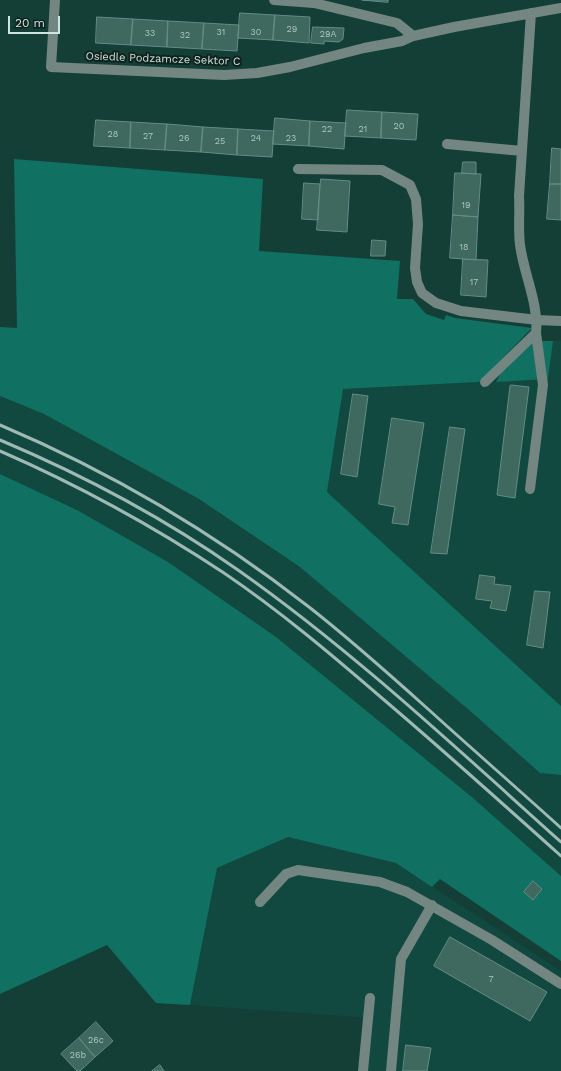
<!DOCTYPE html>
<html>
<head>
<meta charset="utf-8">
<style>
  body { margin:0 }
  #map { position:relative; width:561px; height:1071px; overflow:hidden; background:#143f37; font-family:"Work Sans",sans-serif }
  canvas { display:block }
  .scale { position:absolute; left:8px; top:16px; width:52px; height:18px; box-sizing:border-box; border:2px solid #cee4df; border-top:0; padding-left:5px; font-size:12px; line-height:14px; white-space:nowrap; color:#cee4df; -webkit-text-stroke:3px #10221e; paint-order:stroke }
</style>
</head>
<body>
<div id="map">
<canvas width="561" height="1071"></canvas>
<div class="scale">20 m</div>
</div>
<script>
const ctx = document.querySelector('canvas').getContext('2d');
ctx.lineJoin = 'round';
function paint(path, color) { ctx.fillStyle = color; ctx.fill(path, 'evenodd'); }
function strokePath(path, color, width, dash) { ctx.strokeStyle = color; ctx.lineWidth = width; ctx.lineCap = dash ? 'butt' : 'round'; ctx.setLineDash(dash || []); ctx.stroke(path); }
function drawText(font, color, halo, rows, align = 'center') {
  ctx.font = font + ' "Work Sans",sans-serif'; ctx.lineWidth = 4; ctx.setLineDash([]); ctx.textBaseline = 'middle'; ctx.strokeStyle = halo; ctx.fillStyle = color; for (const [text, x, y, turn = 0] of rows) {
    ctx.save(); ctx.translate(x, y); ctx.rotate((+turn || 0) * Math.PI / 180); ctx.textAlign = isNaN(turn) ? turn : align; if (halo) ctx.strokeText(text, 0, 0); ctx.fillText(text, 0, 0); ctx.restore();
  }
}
paint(new Path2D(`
  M 553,341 L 561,341 L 561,706 L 327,492 L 343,389 L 548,379 Z
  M 0,396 L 44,414 L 199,499 L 300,567 L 469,710 L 540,773 L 561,775 L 561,876 L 473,798 L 168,562 L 77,510 L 0,474 Z
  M 288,837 L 396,863 L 561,971 L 561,1071 L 368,1071 L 372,1018 L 190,1005 L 217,868 Z`), '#114940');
paint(new Path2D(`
  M 14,159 L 263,179 L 259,251 L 400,261 L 397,299 L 413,299 L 426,314 L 444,320 L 446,315 L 455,318 L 532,328 L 479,382 L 343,389 L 327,492 L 561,706 L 561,775 L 540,773 L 469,710 L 300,567 L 199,499 L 44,414 L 0,396 L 0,327 L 17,328 Z
  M 533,341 L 553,341 L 548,379 L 496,382 L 501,372 Z
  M 0,474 L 77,510 L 168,562 L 276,637 L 473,798 L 561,876 L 561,961 L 440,879 L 432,887 L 396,863 L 288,837 L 217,868 L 190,1005 L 156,1003 L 107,945 L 0,994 Z`), '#107062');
const building = new Path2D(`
  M 362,0 L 388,0 L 388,2 Z
  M 240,13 L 275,15 L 273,40 L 238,38 Z
  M 275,15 L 310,17 L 309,43 L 273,40 Z
  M 97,17 L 133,19 L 131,45 L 96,43 Z
  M 133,19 L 168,21 L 167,47 L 131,45 Z
  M 168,21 L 204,23 L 202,49 L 167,47 Z
  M 204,23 L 239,25 L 237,51 L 202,49 Z
  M 313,27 L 344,28 L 343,39 L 339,42 L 324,41 L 324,44 L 311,43 Z
  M 347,110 L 382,112 L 381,138 L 345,136 Z
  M 382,112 L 418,114 L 416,140 L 381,138 Z
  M 275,118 L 310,121 L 309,146 L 273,144 Z
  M 96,120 L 131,122 L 130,148 L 94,146 Z
  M 310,121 L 346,123 L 344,149 L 309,146 Z
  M 131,122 L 167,124 L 165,150 L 130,148 Z
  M 167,124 L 203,127 L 201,152 L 165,150 Z
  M 203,127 L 238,129 L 237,155 L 201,152 Z
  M 238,129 L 274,131 L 272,157 L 237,155 Z
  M 552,148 L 561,149 L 561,184 L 550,184 Z
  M 463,162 L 476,162 L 476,174 L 462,173 Z
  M 455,173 L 481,174 L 478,217 L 453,215 Z
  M 321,179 L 350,181 L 347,232 L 317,230 Z
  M 304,183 L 320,184 L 318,220 L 302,219 Z
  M 550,184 L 561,184 L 561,220 L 547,219 Z
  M 453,215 L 478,217 L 476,260 L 450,258 Z
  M 372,240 L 386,241 L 385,256 L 371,256 Z
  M 463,259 L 488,260 L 486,297 L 461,295 Z
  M 511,385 L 529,387 L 515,498 L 497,495 L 510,386 Z
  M 353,394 L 368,396 L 357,477 L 341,474 Z
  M 392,418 L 424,423 L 408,525 L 392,523 L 395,507 L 379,504 Z
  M 450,427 L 465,429 L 447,554 L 431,553 Z
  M 480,575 L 495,577 L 494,584 L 511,586 L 506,611 L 490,608 L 492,601 L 476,599 Z
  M 535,591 L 550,592 L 543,648 L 527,645 Z
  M 533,881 L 542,889 L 533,900 L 524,892 Z
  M 450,937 L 547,992 L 530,1021 L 434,966 Z
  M 96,1022 L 113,1041 L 95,1057 L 79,1038 Z
  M 79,1038 L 95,1057 L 80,1071 L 77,1071 L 61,1054 Z
  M 406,1045 L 431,1048 L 427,1071 L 403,1071 Z
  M 160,1065 L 164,1071 L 152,1071 Z`);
paint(building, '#3f685f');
strokePath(building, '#628d83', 1);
strokePath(new Path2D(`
  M 55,0 L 51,67 L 224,75 L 257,73 L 290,67 L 364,48 L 402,41 L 413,36 L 454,27 L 561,8
  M 274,0 L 314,3 L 397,23 L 413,36
  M 447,144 L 522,151
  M 298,169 L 382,170 L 410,185 L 416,199 L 418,224 L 415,268 L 417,282 L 422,293 L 436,303 L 461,311 L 537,320 L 561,321
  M 485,382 L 536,333 C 539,304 524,275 520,245 C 518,229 520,212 519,196 L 531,13
  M 530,489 L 543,385 L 536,333
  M 260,902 L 286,874 L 298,870 L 380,882 L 407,892 L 492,940 L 561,984
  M 363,1071 L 370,998
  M 391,1071 L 401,959 L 432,905`), '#738681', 10);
strokePath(new Path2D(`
  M 0,425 C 111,472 214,533 309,607 C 350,639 389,674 428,709 C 472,749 517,788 561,828
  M 0,440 C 83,475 164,518 238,570 C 353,651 456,748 561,842
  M 0,451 C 78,485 153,526 224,573 C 280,611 332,655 383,699 C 443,750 502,803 561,856`), '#9fbab4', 3);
drawText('9px', '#aac5bf', null, [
  ["29",292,29],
  ["31",221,32],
  ["30",256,32],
  ["33",150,33],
  ["29A",328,34],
  ["32",185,35],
  ["20",399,126],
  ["22",327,129],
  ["21",363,129],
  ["28",113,134],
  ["27",148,136],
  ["26",184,138],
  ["24",256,138],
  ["23",291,138],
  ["25",220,141],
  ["19",466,205],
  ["18",464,247],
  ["17",474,282],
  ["7",491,979],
  ["26c",96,1040],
  ["26b",78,1055]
]);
drawText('11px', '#cee4df', '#10221e', [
  ["Osiedle Podzamcze Sektor C",163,59,2]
]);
</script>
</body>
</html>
